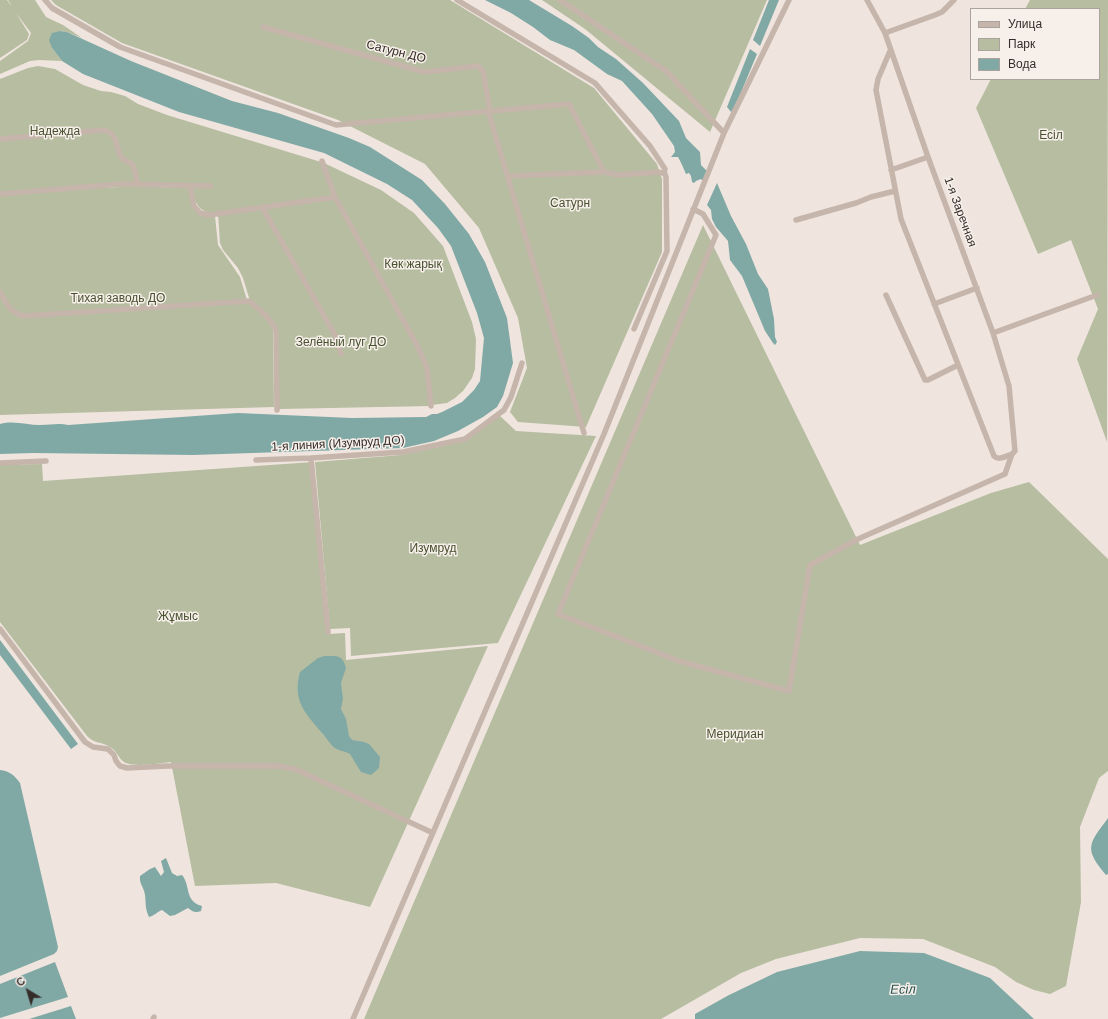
<!DOCTYPE html>
<html>
<head>
<meta charset="utf-8">
<style>
  body { margin:0 }
  #map { position:relative; width:1108px; height:1019px; overflow:hidden; background:#efe5de; font-family:Helvetica,sans-serif }
  canvas { display:block }
  .legend { position:absolute; left:970px; top:8px; width:130px; height:72px; box-sizing:border-box; background:#f7f0ea; border:1px solid #a9a29d; margin:0; padding:5px 7px; list-style:none; font-size:12px; color:#352c29 }
  .legend li { display:flex; align-items:center; gap:8px; height:20px }
  .legend b { width:20px; border:1px solid #a9a29d }
  .north { position:absolute; left:8px; top:971px; width:40px; height:40px; -webkit-text-stroke:3px #f7f0ea; paint-order:stroke; rotate:322deg; font-size:11px; font-weight:700; line-height:16px; text-align:center; color:#352c29 }
  .north::after { content:''; display:block; margin:auto; width:14px; height:18px; background:#352c29; clip-path:polygon(50% 0,100% 100%,50% 72%,0 100%) }
</style>
</head>
<body>
<div id="map">
<canvas width="1108" height="1019"></canvas>
<ul class="legend">
<li><b style="height:5px;background:#c6b5ab"></b>Улица</li>
<li><b style="height:11px;background:#b6bda0"></b>Парк</li>
<li><b style="height:11px;background:#80a9a6"></b>Вода</li>
</ul>
<div class="north">С</div>
</div>
<script>
const ctx = document.querySelector('canvas').getContext('2d');
ctx.lineJoin = 'round';
function paint(path, color) { ctx.fillStyle = color; ctx.fill(path, 'evenodd'); }
function strokePath(path, color, width, dash) { ctx.strokeStyle = color; ctx.lineWidth = width; ctx.lineCap = dash ? 'butt' : 'round'; ctx.setLineDash(dash || []); ctx.stroke(path); }
function drawText(font, color, halo, rows, align = 'center') {
  ctx.font = font + ' Helvetica,sans-serif'; ctx.lineWidth = 3; ctx.setLineDash([]); ctx.textBaseline = 'middle'; ctx.strokeStyle = halo; ctx.fillStyle = color; for (const [text, x, y, turn = 0] of rows) {
    ctx.save(); ctx.translate(x, y); ctx.rotate((+turn || 0) * Math.PI / 180); ctx.textAlign = isNaN(turn) ? turn : align; if (halo) ctx.strokeText(text, 0, 0); ctx.fillText(text, 0, 0); ctx.restore();
  }
}
paint(new Path2D(`
  M 0,0 L 7,0 L 12,7 L 8,0 L 35,0 L 46,17 L 63,25 L 82,38 L 67,32 L 60,31 L 52,48 L 62,61 L 39,60 L 30,61 L 0,74 L 0,61 L 28,41 L 31,33 L 16,13 L 29,34 L 27,40 L 0,58 Z
  M 51,0 L 450,0 L 594,88 L 657,164 L 662,179 L 662,252 L 586,427 L 518,422 L 510,412 L 527,368 L 518,318 L 479,228 L 425,164 L 338,120 L 122,43 L 56,5 Z
  M 542,0 L 767,0 L 710,132 L 585,29 Z
  M 1030,0 L 1108,0 L 1107,442 L 1077,359 L 1098,309 L 1071,240 L 1038,254 L 976,108 L 991,79 L 1099,79 L 1099,9 L 1025,9 Z
  M 38,66 L 55,69 L 83,85 L 101,91 L 111,92 L 125,96 L 138,104 L 167,115 L 321,162 L 333,196 L 210,213 C 194,209 195,198 192,184 L 0,192 L 0,79 L 28,68 Z
  M 324,163 L 381,190 L 414,213 L 443,246 L 472,322 L 476,339 L 475,369 L 472,378 L 463,391 L 455,398 L 447,403 L 432,405 L 428,367 L 336,196 Z
  M 124,186 L 188,188 L 198,214 L 215,216 L 218,245 L 240,277 L 247,300 L 259,310 L 272,326 L 273,331 L 274,407 L 0,415 L 0,196 Z
  M 334,198 L 417,348 L 426,369 L 431,406 L 279,409 L 277,331 L 250,301 L 243,278 L 238,268 L 223,250 L 220,243 L 218,214 Z
  M 703,225 L 860,545 L 991,493 L 1029,482 L 1108,559 L 1108,771 L 1099,778 L 1080,827 L 1081,902 L 1066,986 L 1050,994 L 1034,990 L 1016,982 L 995,967 L 923,939 L 860,938 L 776,959 L 741,973 L 661,1019 L 364,1019 Z
  M 499,415 L 516,431 L 596,436 L 498,643 L 351,656 L 350,628 L 330,629 L 315,462 L 401,455 L 466,441 Z
  M 313,462 L 327,634 L 345,633 L 346,660 L 488,646 L 370,907 L 276,883 L 195,886 L 171,762 C 161,763 132,768 124,762 C 118,758 117,749 106,745 C 97,741 96,744 87,736 L 0,622 L 0,465 L 42,464 L 43,481 Z`), '#b6bda0');
paint(new Path2D(`
  M 485,0 L 529,0 L 572,26 L 589,38 L 598,47 L 616,59 L 643,83 L 679,121 L 686,138 L 700,152 L 701,165 L 707,171 L 703,181 L 701,179 L 696,181 L 694,183 L 692,182 L 691,176 L 689,173 L 686,174 C 684,169 680,160 678,157 L 671,157 L 675,152 L 674,146 L 652,114 L 622,81 L 607,74 L 574,50 L 550,40 L 533,27 L 511,13 Z
  M 769,0 L 779,0 L 760,46 L 753,40 Z
  M 60,31 L 67,32 L 131,61 L 232,101 L 278,113 L 349,138 L 370,147 L 422,180 L 445,204 L 469,234 L 485,262 L 507,318 L 513,363 L 503,396 L 497,407 L 483,417 L 458,431 L 434,441 L 403,448 L 193,455 L 33,453 L 0,454 L 0,424 C 14,420 27,425 40,425 C 51,425 58,423 68,425 L 238,413 L 352,418 L 426,417 L 432,414 L 437,414 L 442,412 L 462,402 L 474,390 L 480,381 L 484,338 L 477,313 L 451,246 L 438,228 L 412,200 L 387,184 L 324,153 L 179,112 L 83,74 L 62,61 L 52,48 L 49,40 L 52,33 Z
  M 750,49 L 757,54 L 735,107 L 731,112 L 727,107 Z
  M 717,183 L 731,216 L 746,244 L 758,274 L 768,289 L 774,319 L 775,337 L 777,342 L 775,345 L 773,343 L 765,331 L 742,276 L 730,260 L 728,241 L 716,227 L 712,219 L 711,210 L 707,205 Z
  M 0,640 L 78,744 L 71,749 L 0,655 Z
  M 324,656 L 336,656 L 341,658 L 344,662 L 346,668 L 341,683 L 343,699 L 341,709 L 346,719 L 349,736 L 352,740 L 364,742 L 369,744 L 380,757 L 379,768 L 371,775 L 361,772 L 350,754 C 345,751 339,751 335,748 C 330,745 327,738 323,734 C 305,713 292,701 300,672 L 318,658 Z
  M 0,770 C 10,771 15,776 20,783 L 58,947 L 57,951 L 54,954 L 0,976 Z
  M 1108,818 L 1108,874 L 1106,875 C 1083,848 1089,844 1108,818 Z
  M 166,858 L 172,873 L 177,876 L 182,875 C 191,886 184,901 202,906 L 201,911 C 195,913 193,912 188,908 L 175,915 L 170,916 L 162,910 C 157,912 154,916 149,917 C 145,909 146,903 145,895 C 144,887 139,884 140,876 L 150,869 L 155,867 L 161,876 L 164,872 L 161,861 Z
  M 860,951 L 924,953 L 990,978 L 1034,1019 L 695,1019 L 695,1014 L 729,995 L 777,972 Z
  M 55,962 L 68,997 L 0,1018 L 0,984 Z
  M 71,1006 L 76,1019 L 29,1019 Z`), '#80a9a6');
strokePath(new Path2D(`
  M 45,0 L 52,8 L 120,47 L 336,125 L 569,104 L 604,172
  M 457,0 L 595,83 L 650,146 L 665,169 L 664,173
  M 560,0 L 666,71 L 724,133
  M 263,27 L 424,72 L 478,66 L 483,71 L 490,111
  M 885,33 L 935,15 L 942,12 L 954,0
  M 890,51 L 878,79 L 876,90 L 901,219 L 994,456 C 999,461 1006,456 1012,454
  M 488,111 L 584,433
  M 0,139 L 105,130 C 122,137 113,149 123,159 C 126,162 131,161 133,166 C 136,171 136,179 138,185
  M 322,161 L 335,197 L 418,347 L 427,368 L 431,406
  M 891,170 L 928,157
  M 508,176 L 604,172 L 618,175 L 659,172 L 665,174 L 666,177 L 667,251 L 634,329
  M 190,186 L 194,206 L 200,213 L 209,215 L 335,197
  M 0,194 L 120,184 L 211,186
  M 262,207 L 335,335 L 341,354
  M 693,209 L 703,214 L 716,235 L 558,614 L 679,661 L 789,691 L 810,565 L 858,539 L 1005,474 L 1012,454 L 1015,451 L 1009,386 L 993,333 L 928,157 L 885,33 L 867,0
  M 796,220 L 856,203 L 871,197 L 895,191
  M 0,292 C 7,304 10,313 24,316 L 249,301 C 260,309 270,318 276,330 L 277,410
  M 886,295 L 925,380 L 928,380 L 958,365
  M 934,304 L 977,288
  M 993,333 L 1097,295
  M 311,458 L 328,632
  M 256,460 L 311,458 L 403,452 L 465,439 L 504,410 L 511,397 L 522,363
  M 0,463 L 46,461
  M 0,629 L 85,742 L 93,747 L 108,749 L 114,755 L 116,761 L 120,766 L 127,768 L 168,766 L 278,766 L 295,769 L 433,833
  M 153,1019 L 154,1017
  M 353,1019 L 604,434 L 724,133 L 789,0`), '#c6b5ab', 5.5);
drawText('12px', '#352c29', '#f7f0ea', [
  ["Сатурн ДО",396,52,14],
  ["1-я Заречная",960,212,70],
  ["1-я линия (Изумруд ДО)",338,444,-3]
]);
drawText('12px', '#485030', '#f7f0ea', [
  ["Надежда",55,132],
  ["Есіл",1051,136],
  ["Сатурн",570,204],
  ["Көк жарық",413,265],
  ["Тихая заводь ДО",118,299],
  ["Зелёный луг ДО",341,343],
  ["Изумруд",433,549],
  ["Жұмыс",178,617],
  ["Меридиан",735,735]
]);
drawText('italic 13px', '#24514f', '#f7f0ea', [
  ["Есіл",903,990,-1]
]);
</script>
</body>
</html>
